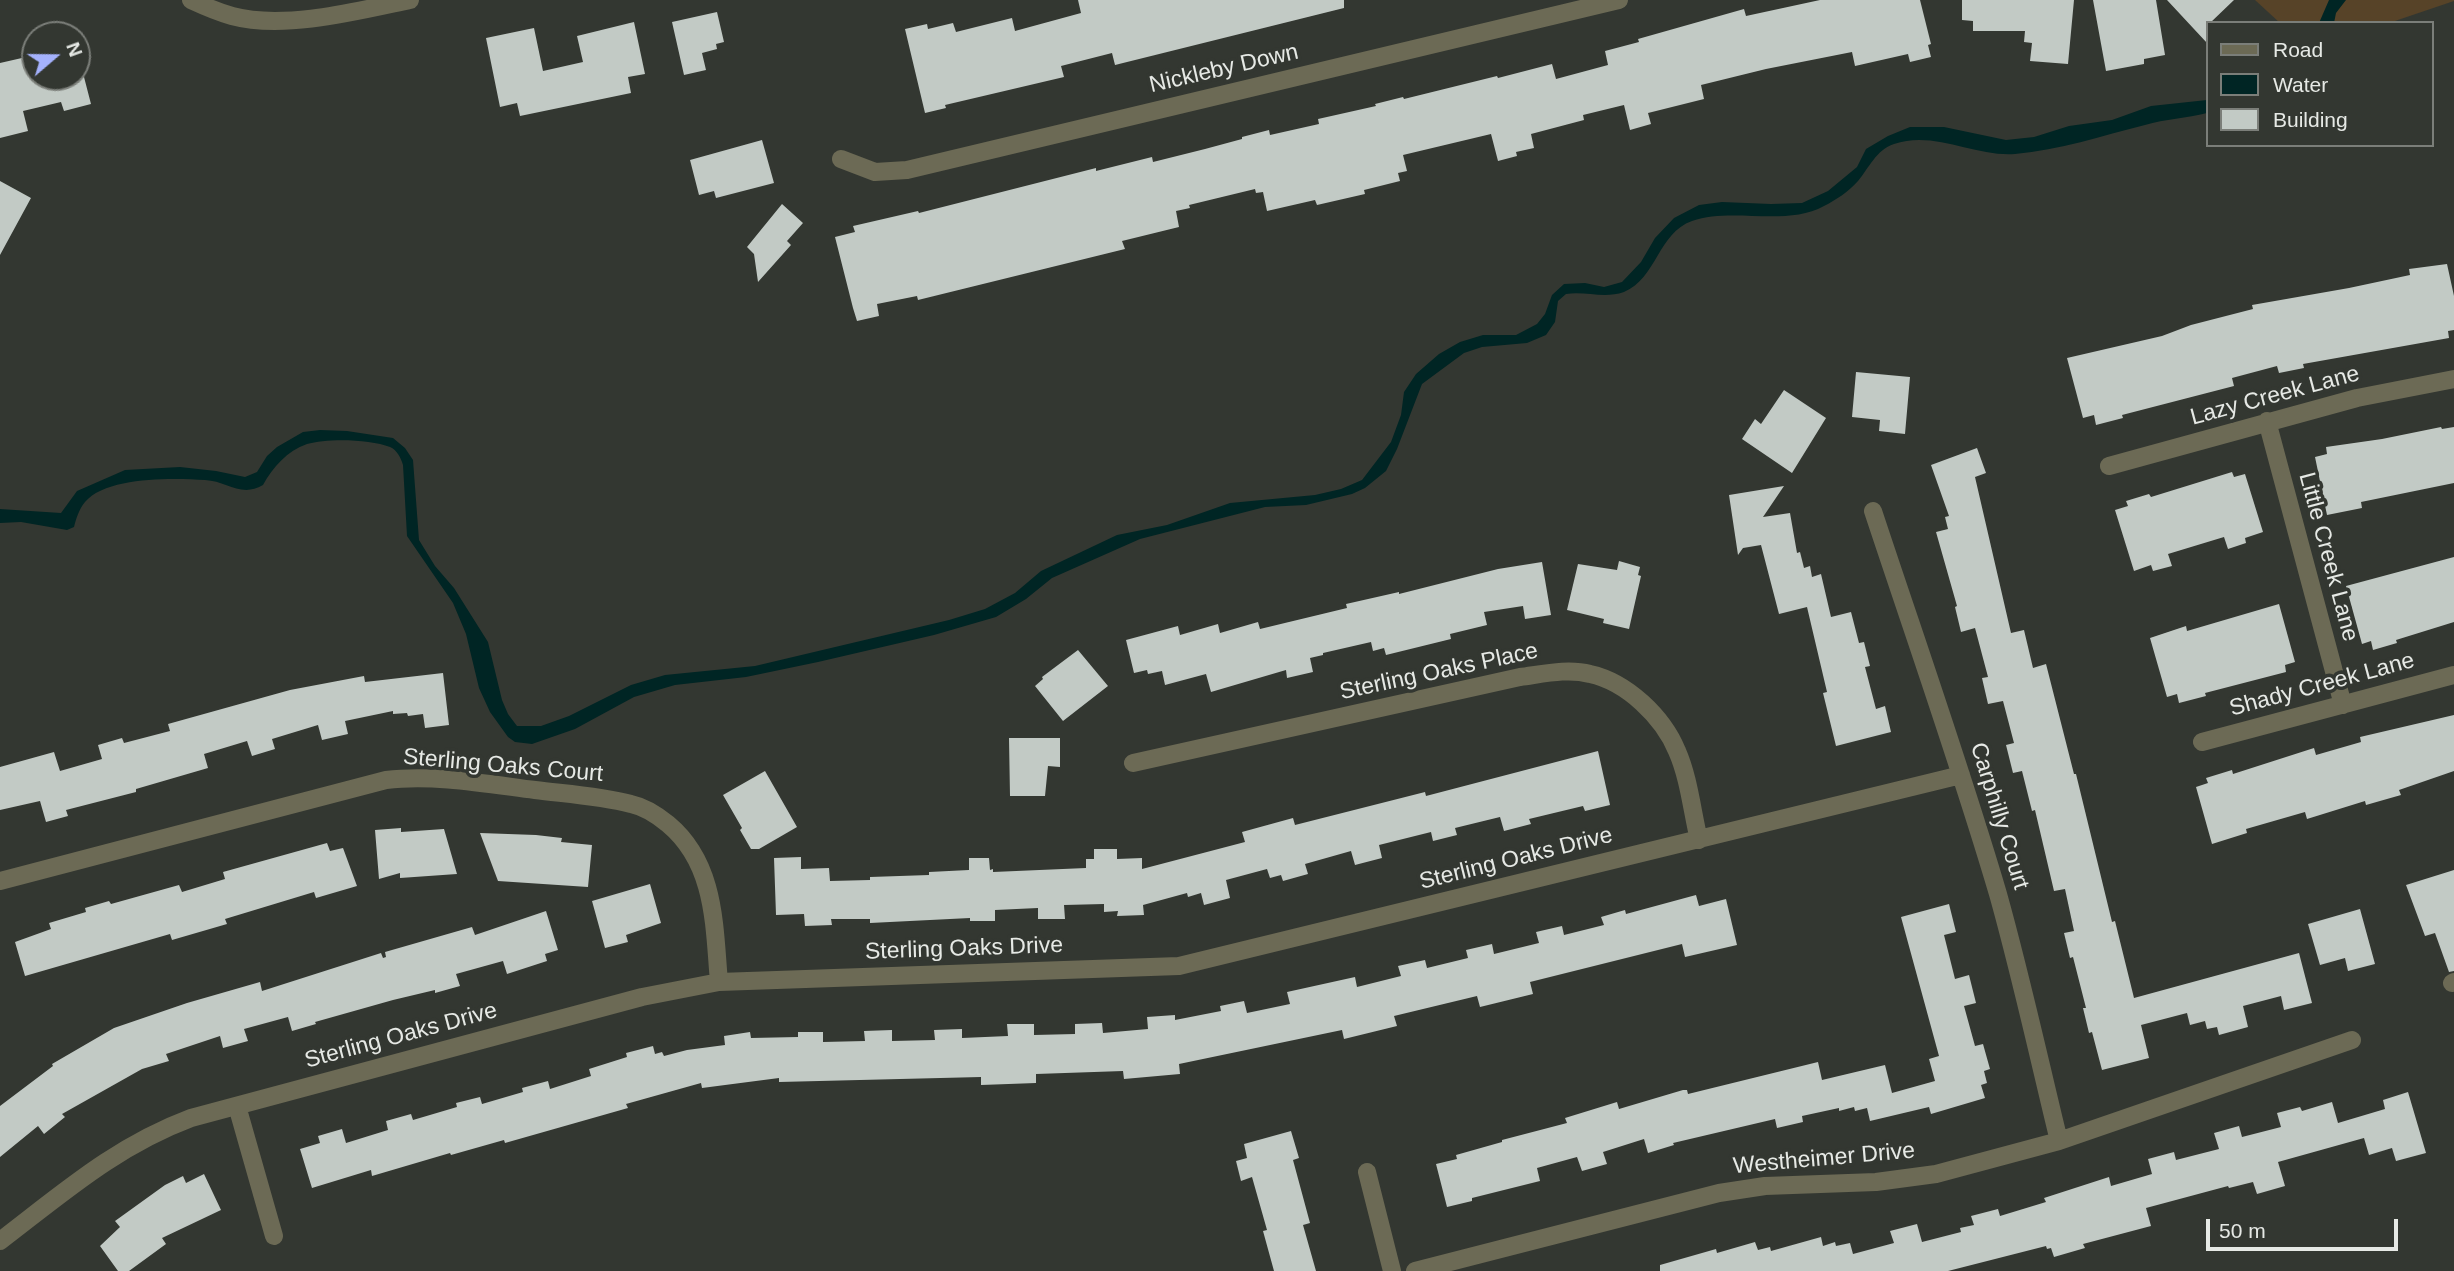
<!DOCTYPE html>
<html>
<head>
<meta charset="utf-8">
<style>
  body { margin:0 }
  #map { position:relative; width:2454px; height:1271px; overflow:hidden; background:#333731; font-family:Helvetica,sans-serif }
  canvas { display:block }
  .legend { position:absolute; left:2206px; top:21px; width:228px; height:126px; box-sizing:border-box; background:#333731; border:2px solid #7b7e79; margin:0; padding:9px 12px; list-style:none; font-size:21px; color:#e6e9e5 }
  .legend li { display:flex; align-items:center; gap:14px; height:35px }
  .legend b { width:35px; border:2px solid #7b7e79 }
  .north { position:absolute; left:21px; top:21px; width:70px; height:70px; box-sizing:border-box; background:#333731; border:2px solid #7b7e79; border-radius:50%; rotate:70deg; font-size:19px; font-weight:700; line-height:28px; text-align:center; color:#e6e9e5 }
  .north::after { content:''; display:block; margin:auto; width:24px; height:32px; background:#a4b1fc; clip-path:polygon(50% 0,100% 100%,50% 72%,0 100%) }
  .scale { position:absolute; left:2206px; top:1219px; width:192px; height:32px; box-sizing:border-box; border:4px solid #e6e9e5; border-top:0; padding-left:9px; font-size:21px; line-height:24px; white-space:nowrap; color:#e6e9e5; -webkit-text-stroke:5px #333731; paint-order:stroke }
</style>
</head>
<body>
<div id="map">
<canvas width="2454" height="1271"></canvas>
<ul class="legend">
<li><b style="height:9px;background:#6c6a55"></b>Road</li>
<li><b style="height:19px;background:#002524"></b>Water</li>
<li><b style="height:19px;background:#c2cac5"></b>Building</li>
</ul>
<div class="north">N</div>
<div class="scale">50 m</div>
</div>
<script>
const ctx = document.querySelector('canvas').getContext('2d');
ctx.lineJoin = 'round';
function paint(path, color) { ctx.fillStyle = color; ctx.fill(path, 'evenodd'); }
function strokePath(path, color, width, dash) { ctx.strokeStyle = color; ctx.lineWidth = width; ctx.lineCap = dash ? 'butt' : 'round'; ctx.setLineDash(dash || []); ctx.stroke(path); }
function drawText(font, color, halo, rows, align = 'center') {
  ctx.font = font + ' Helvetica,sans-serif'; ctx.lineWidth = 7; ctx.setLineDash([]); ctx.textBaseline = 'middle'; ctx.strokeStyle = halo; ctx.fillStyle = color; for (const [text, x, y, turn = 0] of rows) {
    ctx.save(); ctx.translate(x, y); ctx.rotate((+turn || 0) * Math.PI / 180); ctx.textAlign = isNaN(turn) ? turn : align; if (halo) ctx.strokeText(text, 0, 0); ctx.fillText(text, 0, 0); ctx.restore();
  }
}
paint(new Path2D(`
  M 2255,0 L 2454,0 L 2454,1 L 2389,23 L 2280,23 Z`), '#574328');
paint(new Path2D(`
  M 2329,0 L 2346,0 L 2336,13 L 2334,23 L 2319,23 Z
  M 2207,100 L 2207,113 C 2187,118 2165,119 2145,125 C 2101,136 2060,150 2015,154 C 1975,157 1934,130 1894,144 C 1876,150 1869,168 1858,181 C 1848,192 1836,200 1824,206 C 1786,227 1732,207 1692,221 C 1658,233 1657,278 1624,292 C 1604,299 1586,291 1566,294 L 1558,301 L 1555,322 L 1546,335 L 1527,343 L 1482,347 L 1464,353 L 1422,384 L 1397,449 L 1386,471 L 1365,488 L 1352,494 L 1306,505 L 1265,507 L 1140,539 L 1052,578 L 1026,599 L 996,617 L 934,635 L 818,662 L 746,677 L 675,685 L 634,697 L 575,729 L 532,744 L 515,742 L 508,737 L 490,712 L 479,688 L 466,634 L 453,603 L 407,536 L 403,465 C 401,458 397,450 390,447 C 370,439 327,438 307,444 C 287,451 273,467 263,485 C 241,498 227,481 205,480 C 174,478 107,476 85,502 C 79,509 76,519 74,527 L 67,530 L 21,522 L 0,523 L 0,509 L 61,513 L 77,491 L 125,470 L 180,467 L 216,471 L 245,477 L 257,472 L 267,456 L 277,447 L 303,432 L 320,430 L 347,431 L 393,438 L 405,448 L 413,460 L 419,540 L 435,566 L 454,588 L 488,642 L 502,700 L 508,714 L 517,726 L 541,726 L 569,716 L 631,685 L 665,675 L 755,666 L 949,620 L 985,609 L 1015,593 L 1041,571 L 1117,535 L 1167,525 L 1230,503 L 1315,495 L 1341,489 L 1362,480 L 1391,442 L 1401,415 L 1404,392 L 1416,374 L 1439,354 L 1460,342 L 1483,335 L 1516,335 L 1537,324 L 1545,314 L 1552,295 L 1564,284 L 1585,283 L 1604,287 L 1622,282 L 1641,262 L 1655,238 L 1674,218 L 1699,205 L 1722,202 L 1771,204 L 1802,203 L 1828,191 L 1857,167 L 1866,149 L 1888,136 L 1910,127 L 1944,127 L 2006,140 L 2034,137 L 2069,126 L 2112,120 L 2151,106 Z`), '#002524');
paint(new Path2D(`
  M 1078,0 L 1344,0 L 1344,8 L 1115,65 L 1112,53 L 1061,66 L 1064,77 L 945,105 L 946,108 L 925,113 L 905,29 L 927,24 L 928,29 L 953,23 L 956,32 L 1012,18 L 1015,31 L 1081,13 Z
  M 1820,0 L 1920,0 L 1931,44 L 1928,45 L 1931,57 L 1910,62 L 1908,54 L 1855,66 L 1852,52 L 1766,69 L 1701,85 L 1704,99 L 1648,113 L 1651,124 L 1630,130 L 1624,105 L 1583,115 L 1584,120 L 1531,134 L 1534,148 L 1516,152 L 1517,156 L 1498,161 L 1491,134 L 1403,155 L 1407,171 L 1398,173 L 1400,181 L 1364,190 L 1365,194 L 1317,205 L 1315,200 L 1267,211 L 1263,192 L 1256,193 L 1255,189 L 1189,205 L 1190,208 L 1176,211 L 1179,227 L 1122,241 L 1125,249 L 918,300 L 917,296 L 877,304 L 879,316 L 857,321 L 853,308 L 835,237 L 855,232 L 853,226 L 918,211 L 919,213 L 1096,168 L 1096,171 L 1152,157 L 1153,162 L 1205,149 L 1242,139 L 1242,137 L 1269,130 L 1270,135 L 1319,124 L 1318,119 L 1376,106 L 1375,104 L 1403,97 L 1404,99 L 1497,76 L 1498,78 L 1552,64 L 1556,79 L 1608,65 L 1605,51 L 1639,42 L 1638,39 L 1744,9 L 1746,16 Z
  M 1962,0 L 2074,0 L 2068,64 L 2030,61 L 2032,43 L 2024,42 L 2025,31 L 1973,31 L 1973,21 L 1962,20 Z
  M 2093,0 L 2156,0 L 2165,55 L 2144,59 L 2144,64 L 2106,71 Z
  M 2167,0 L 2234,0 L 2210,23 L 2207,23 L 2207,43 Z
  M 717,12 L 724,42 L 716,44 L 717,49 L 702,53 L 706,70 L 684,75 L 672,22 Z
  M 634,22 L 645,74 L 628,77 L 631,93 L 520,116 L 517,103 L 500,107 L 486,38 L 534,28 L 543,71 L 583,62 L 577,36 Z
  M 35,55 L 35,77 L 84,77 L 91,104 L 64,111 L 61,102 L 23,111 L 28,131 L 0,138 L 0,63 Z
  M 762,140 L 774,183 L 716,198 L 714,191 L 699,195 L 690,160 Z
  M 0,181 L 31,198 L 0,255 Z
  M 782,204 L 803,223 L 787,241 L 791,245 L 758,282 L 754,254 L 747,247 Z
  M 2447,264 L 2454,296 L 2454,330 L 2448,331 L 2449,338 L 2303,364 L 2304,368 L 2279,373 L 2277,366 L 2232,378 L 2234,386 L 2122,415 L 2123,418 L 2096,425 L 2094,415 L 2083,418 L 2067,358 L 2162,336 L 2191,325 L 2253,309 L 2252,305 L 2349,288 L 2410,275 L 2409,269 Z
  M 1856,372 L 1910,377 L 1905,434 L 1879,431 L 1880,420 L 1852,417 Z
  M 1784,390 L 1826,418 L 1792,473 L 1742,439 L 1755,419 L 1761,424 Z
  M 2441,427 L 2442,429 L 2454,427 L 2454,483 L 2361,502 L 2362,508 L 2327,515 L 2315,457 L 2327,454 L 2326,447 L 2382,439 Z
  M 1977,448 L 1986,473 L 1975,477 L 2011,633 L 2024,630 L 2033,668 L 2046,664 L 2074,774 L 2076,774 L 2112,922 L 2115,921 L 2134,998 L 2299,953 L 2312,1003 L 2284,1010 L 2281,996 L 2243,1006 L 2248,1027 L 2219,1035 L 2217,1027 L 2207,1029 L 2205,1021 L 2190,1025 L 2187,1013 L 2141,1025 L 2149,1058 L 2102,1070 L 2092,1032 L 2089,1033 L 2083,1008 L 2086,1008 L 2073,957 L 2070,958 L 2064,933 L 2074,931 L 2065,889 L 2054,891 L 2035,810 L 2032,811 L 2022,771 L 2013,773 L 2006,745 L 2014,743 L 2003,701 L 1988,704 L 1982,678 L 1988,677 L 1975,628 L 1961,632 L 1955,607 L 1957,606 L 1936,532 L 1948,529 L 1945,517 L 1949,516 L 1931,465 Z
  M 2232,472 L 2234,477 L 2245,474 L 2263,532 L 2245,538 L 2246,543 L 2228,549 L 2224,537 L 2168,554 L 2172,566 L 2153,571 L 2151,565 L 2134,571 L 2115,510 L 2128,506 L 2126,501 L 2149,494 L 2151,497 Z
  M 1784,486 L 1763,517 L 1790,513 L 1797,553 L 1800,552 L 1804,568 L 1810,566 L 1812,577 L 1821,574 L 1831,617 L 1851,612 L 1859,643 L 1864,642 L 1870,666 L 1865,667 L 1876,709 L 1885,706 L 1891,732 L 1836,746 L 1823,693 L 1827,692 L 1807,607 L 1779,614 L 1761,545 L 1743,548 L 1738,555 L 1729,495 Z
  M 2454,557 L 2454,622 L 2396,640 L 2397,643 L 2373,650 L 2371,641 L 2362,644 L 2346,586 Z
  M 1619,561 L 1640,567 L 1638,575 L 1641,576 L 1629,629 L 1603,623 L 1604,619 L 1567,610 L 1578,564 L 1617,570 Z
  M 1542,562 L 1551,615 L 1525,619 L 1523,606 L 1484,612 L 1487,625 L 1450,634 L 1451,639 L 1386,655 L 1384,648 L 1373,651 L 1371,642 L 1323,653 L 1323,655 L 1310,658 L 1313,672 L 1287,678 L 1286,670 L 1211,692 L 1206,674 L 1165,685 L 1162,671 L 1148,674 L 1147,670 L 1134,673 L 1126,640 L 1178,626 L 1180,635 L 1218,624 L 1220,633 L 1258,622 L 1260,629 L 1347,608 L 1346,604 L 1399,592 L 1399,594 L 1498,569 Z
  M 2279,604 L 2295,662 L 2285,665 L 2286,672 L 2205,693 L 2206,696 L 2179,703 L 2177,694 L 2167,697 L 2150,638 L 2186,626 L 2187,631 Z
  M 1078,650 L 1108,686 L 1063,721 L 1035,686 L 1043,679 L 1042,677 Z
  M 443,673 L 449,725 L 425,728 L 423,714 L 408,716 L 407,713 L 393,714 L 393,711 L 345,721 L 348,734 L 322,740 L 318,725 L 272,739 L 275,749 L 252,756 L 247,741 L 204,754 L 208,768 L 136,789 L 136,792 L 66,810 L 68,816 L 46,822 L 40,801 L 0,810 L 0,767 L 54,752 L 60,771 L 102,759 L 98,745 L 122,738 L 124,743 L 170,731 L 168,724 L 290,690 L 364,676 L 365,682 Z
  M 2454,715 L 2454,771 L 2399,790 L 2401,795 L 2366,805 L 2365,801 L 2307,819 L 2305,812 L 2246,829 L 2247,833 L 2212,844 L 2196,787 L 2208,783 L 2206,778 L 2232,770 L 2233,774 L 2314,748 L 2316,755 L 2361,742 L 2360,737 Z
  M 1009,738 L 1060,738 L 1060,767 L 1048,766 L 1045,796 L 1010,796 Z
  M 1598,751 L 1610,805 L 1585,811 L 1583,806 L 1529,819 L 1531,824 L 1504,831 L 1500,817 L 1455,828 L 1457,835 L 1433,841 L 1431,832 L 1379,845 L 1382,858 L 1355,865 L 1351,851 L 1305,864 L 1308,874 L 1283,881 L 1281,875 L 1270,878 L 1267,869 L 1226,880 L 1230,898 L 1204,905 L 1201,893 L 1188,897 L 1187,893 L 1143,905 L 1144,915 L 1117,916 L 1118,911 L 1104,912 L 1104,904 L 1064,905 L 1065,919 L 1038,919 L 1038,908 L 995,910 L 995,921 L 970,921 L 970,918 L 870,923 L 870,919 L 831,919 L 832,925 L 805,926 L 804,914 L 776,915 L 774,858 L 801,857 L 801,869 L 829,868 L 830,881 L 870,880 L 870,877 L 929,875 L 929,872 L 969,870 L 969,858 L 989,858 L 990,870 L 993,869 L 993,872 L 1086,868 L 1086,859 L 1094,859 L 1094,849 L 1117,849 L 1117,859 L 1142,858 L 1142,869 L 1245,842 L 1242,832 L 1293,818 L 1295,825 L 1425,792 L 1426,796 Z
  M 765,771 L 797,827 L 759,849 L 751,849 L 740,830 L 742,828 L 723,795 Z
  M 401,828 L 401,832 L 444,829 L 457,874 L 400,878 L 400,873 L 379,879 L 375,830 Z
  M 480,833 L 536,835 L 562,838 L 561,842 L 592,845 L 588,887 L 498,881 Z
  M 327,843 L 330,851 L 343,848 L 357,886 L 316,898 L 314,892 L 225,919 L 227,924 L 172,940 L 170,934 L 25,976 L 15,942 L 51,929 L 49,923 L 86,912 L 85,908 L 109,901 L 111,904 L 179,885 L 182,892 L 225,879 L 223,872 Z
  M 2454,870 L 2454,971 L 2449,972 L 2435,933 L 2425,936 L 2406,885 Z
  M 650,884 L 661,923 L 626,935 L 628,942 L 605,948 L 592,901 Z
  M 1696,895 L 1699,906 L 1726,899 L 1737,945 L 1685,957 L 1682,944 L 1530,982 L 1533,994 L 1480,1007 L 1477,996 L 1394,1016 L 1397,1026 L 1344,1039 L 1342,1030 L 1179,1064 L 1180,1074 L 1124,1079 L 1123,1071 L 1036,1074 L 1036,1083 L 981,1085 L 981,1077 L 779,1082 L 779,1078 L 702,1088 L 701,1083 L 626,1104 L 628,1108 L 505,1143 L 504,1140 L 451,1155 L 450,1153 L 372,1176 L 371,1170 L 312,1188 L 300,1149 L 320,1143 L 318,1136 L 342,1129 L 346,1143 L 388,1130 L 386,1121 L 411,1114 L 413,1120 L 457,1107 L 456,1103 L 480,1097 L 482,1104 L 523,1092 L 522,1088 L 548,1081 L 550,1089 L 591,1076 L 589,1069 L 627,1057 L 626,1053 L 653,1046 L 655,1054 L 662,1052 L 664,1056 L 687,1050 L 725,1045 L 724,1036 L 750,1032 L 751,1038 L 798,1037 L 798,1032 L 823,1032 L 823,1042 L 865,1041 L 864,1031 L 892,1030 L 892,1041 L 935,1040 L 934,1030 L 962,1029 L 962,1038 L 1008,1036 L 1007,1024 L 1034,1024 L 1034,1035 L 1075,1034 L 1075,1024 L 1102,1023 L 1103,1033 L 1148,1029 L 1147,1017 L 1175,1015 L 1175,1020 L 1221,1011 L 1220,1006 L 1244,1001 L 1247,1013 L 1290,1004 L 1287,992 L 1355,977 L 1357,987 L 1401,976 L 1398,966 L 1425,960 L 1427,968 L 1468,958 L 1466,950 L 1492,944 L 1494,954 L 1539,943 L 1536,932 L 1562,926 L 1564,935 L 1604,925 L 1601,917 L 1625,910 L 1626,914 Z
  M 1949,904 L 1956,932 L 1944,935 L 1955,979 L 1969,975 L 1976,1003 L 1964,1006 L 1975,1046 L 1983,1044 L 1990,1069 L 1984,1071 L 1987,1083 L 1981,1085 L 1985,1098 L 1931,1114 L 1929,1107 L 1870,1121 L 1867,1108 L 1855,1111 L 1854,1107 L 1839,1111 L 1839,1108 L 1802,1116 L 1803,1122 L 1777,1128 L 1775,1119 L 1673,1143 L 1674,1145 L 1648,1153 L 1644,1139 L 1603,1152 L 1607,1164 L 1582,1171 L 1577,1157 L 1537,1168 L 1540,1181 L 1472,1198 L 1472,1201 L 1447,1207 L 1436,1164 L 1457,1159 L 1456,1155 L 1502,1142 L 1502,1140 L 1567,1123 L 1565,1118 L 1617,1102 L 1619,1109 L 1683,1090 L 1687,1090 L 1688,1094 L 1818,1062 L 1822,1080 L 1885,1065 L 1892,1093 L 1935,1081 L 1929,1059 L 1939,1056 L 1901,917 Z
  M 2360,909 L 2375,964 L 2348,971 L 2345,958 L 2320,965 L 2308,924 Z
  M 546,911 L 558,950 L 545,954 L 547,961 L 507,974 L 503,961 L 456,974 L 460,986 L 435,993 L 435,990 L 393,1000 L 315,1022 L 316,1024 L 292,1031 L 288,1017 L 244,1029 L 248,1041 L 223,1048 L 220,1036 L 166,1054 L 169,1061 L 142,1069 L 62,1114 L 65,1117 L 44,1134 L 38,1126 L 0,1157 L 0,1106 L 53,1066 L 52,1064 L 114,1028 L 187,1003 L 260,982 L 262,991 L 381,953 L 383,958 L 386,957 L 385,952 L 472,927 L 475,935 Z
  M 2408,1092 L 2426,1153 L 2396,1161 L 2392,1148 L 2369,1155 L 2364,1138 L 2278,1162 L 2285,1186 L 2257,1194 L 2253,1182 L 2229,1188 L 2228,1186 L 2146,1208 L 2151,1226 L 2083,1244 L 2085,1248 L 2054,1257 L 2051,1248 L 2047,1249 L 2046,1246 L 1948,1271 L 1660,1271 L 1660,1265 L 1716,1249 L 1717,1253 L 1755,1242 L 1758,1250 L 1770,1247 L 1771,1251 L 1821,1237 L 1823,1246 L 1835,1242 L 1836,1246 L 1850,1243 L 1853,1254 L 1894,1243 L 1890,1231 L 1917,1224 L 1922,1242 L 1961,1232 L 1960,1228 L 1974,1225 L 1971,1216 L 1998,1209 L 2000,1216 L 2046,1202 L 2044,1198 L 2109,1177 L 2111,1186 L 2152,1174 L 2148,1159 L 2174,1152 L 2176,1160 L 2219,1149 L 2214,1133 L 2239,1126 L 2242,1137 L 2281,1127 L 2277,1113 L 2300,1107 L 2302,1111 L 2332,1102 L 2338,1123 L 2385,1109 L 2383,1100 Z
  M 1291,1131 L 1299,1158 L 1293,1160 L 1310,1223 L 1303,1225 L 1316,1271 L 1274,1271 L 1263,1231 L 1267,1230 L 1252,1177 L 1241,1181 L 1236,1161 L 1247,1158 L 1244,1144 Z
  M 204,1174 L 221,1210 L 162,1238 L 166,1244 L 129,1271 L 118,1271 L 100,1246 L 120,1227 L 115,1221 L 165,1185 L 183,1176 L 186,1183 Z`), '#c2cac5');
strokePath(new Path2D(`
  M 191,0 C 204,6 218,12 232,16 C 284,30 358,11 410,0
  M 841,159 L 875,172 L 907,170 L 1619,0
  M 2267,421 L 2343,705
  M 2109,466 L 2357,398 L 2454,379
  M 1873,511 C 1915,638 1960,765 1998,894 C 2021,976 2039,1059 2059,1141
  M 2202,742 L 2454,675
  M 1133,763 L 1520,677 C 1543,674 1568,668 1590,674 C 1627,682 1663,717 1677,751 C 1689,778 1692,811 1699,840
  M 0,881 L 386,780 C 433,774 488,784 535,790 C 567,794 600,796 631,804 C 645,807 657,815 668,824 C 716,864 714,926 719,982
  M 2452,983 L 2454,982
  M 237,1106 L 274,1236
  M 1367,1172 L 1392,1271
  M 0,1241 C 63,1193 116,1146 191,1118 L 642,997 L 719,982 L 1179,966 L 1961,775
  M 1415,1271 L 1719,1193 L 1765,1186 L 1876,1182 L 1936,1174 L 2059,1141 L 2352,1040`), '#6c6a55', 18);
drawText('23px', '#e6e9e5', '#333731', [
  ["Nickleby Down",1224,69,-13],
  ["Lazy Creek Lane",2275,396,-15],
  ["Little Creek Lane",2328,557,75],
  ["Sterling Oaks Place",1439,672,-12],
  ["Shady Creek Lane",2322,685,-15],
  ["Sterling Oaks Court",503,766,5],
  ["Carphilly Court",1999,816,73],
  ["Sterling Oaks Drive",1516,859,-14],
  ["Sterling Oaks Drive",964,949,-2],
  ["Sterling Oaks Drive",401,1036,-15],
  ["Westheimer Drive",1824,1159,-5]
]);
</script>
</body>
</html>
